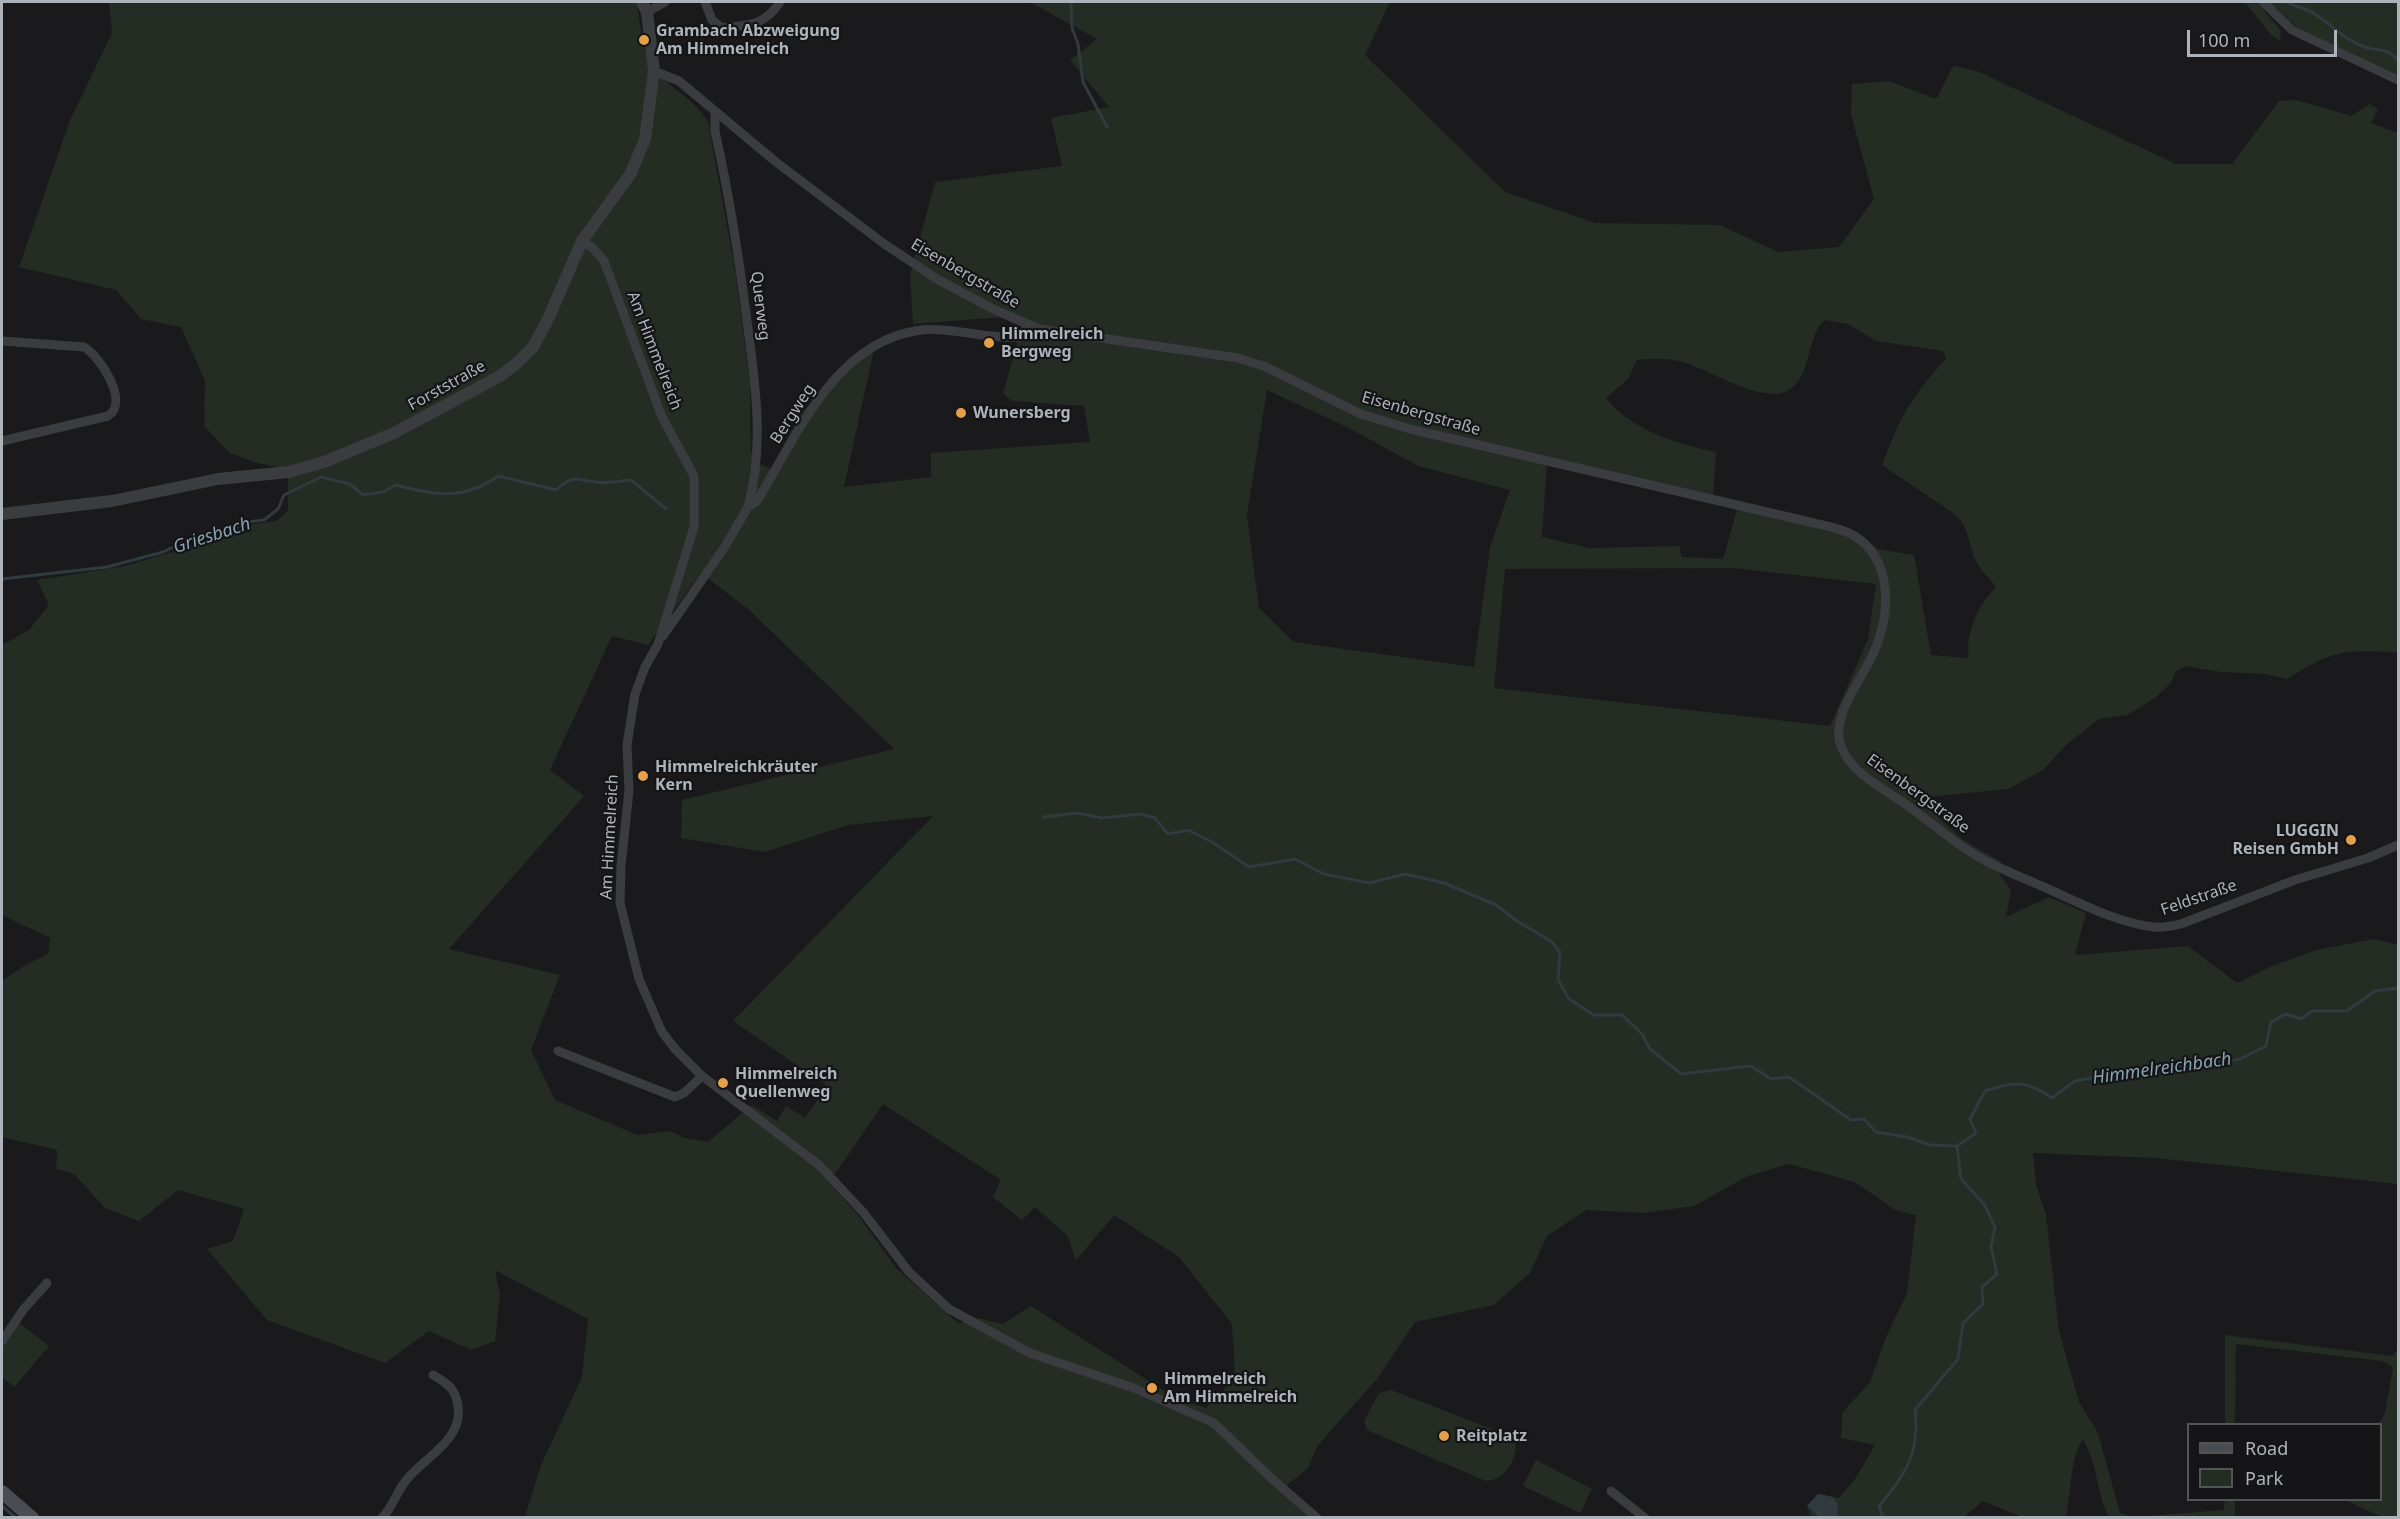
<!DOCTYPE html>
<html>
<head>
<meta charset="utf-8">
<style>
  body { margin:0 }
  #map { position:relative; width:2400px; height:1519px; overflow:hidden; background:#1a1a1c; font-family:"Noto Sans",sans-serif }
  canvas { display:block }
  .frame { position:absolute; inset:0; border:3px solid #adb3ba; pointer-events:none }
  .legend { position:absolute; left:2187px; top:1423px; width:195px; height:78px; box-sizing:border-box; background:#151517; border:2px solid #525458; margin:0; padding:8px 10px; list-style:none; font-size:18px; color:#adb3ba }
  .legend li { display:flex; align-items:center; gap:12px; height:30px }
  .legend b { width:30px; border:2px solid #525458 }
  .scale { position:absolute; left:2187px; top:30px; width:150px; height:27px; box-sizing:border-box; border:3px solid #adb3ba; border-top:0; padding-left:8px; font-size:18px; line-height:21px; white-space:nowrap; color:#adb3ba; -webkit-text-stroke:4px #151517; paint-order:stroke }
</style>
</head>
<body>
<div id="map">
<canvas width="2400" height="1519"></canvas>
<div class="frame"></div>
<ul class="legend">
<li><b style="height:8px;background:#494c50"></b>Road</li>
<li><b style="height:16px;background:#242c24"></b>Park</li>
</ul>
<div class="scale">100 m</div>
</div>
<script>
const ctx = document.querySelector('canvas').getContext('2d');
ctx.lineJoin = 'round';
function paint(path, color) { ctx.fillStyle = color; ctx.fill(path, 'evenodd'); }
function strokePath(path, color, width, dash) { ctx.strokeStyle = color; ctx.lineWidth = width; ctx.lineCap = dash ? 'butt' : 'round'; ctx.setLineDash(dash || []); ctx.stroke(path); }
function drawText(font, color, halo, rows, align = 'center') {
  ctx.font = font + ' "Noto Sans",sans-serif'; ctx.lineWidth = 4.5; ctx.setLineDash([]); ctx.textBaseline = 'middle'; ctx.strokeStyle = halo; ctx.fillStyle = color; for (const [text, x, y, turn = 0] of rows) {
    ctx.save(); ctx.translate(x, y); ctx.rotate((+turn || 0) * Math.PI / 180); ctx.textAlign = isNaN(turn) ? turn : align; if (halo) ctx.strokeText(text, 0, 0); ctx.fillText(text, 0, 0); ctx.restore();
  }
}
paint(new Path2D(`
  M 109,2 L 636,2 C 641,24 642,55 658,73 C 674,91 695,100 708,122 L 735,270 L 750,383 L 751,452 L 760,464 L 771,469 L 802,412 L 875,345 L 844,487 L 931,477 L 931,453 L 1090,442 L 1084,406 L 1012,401 L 1003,394 L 1023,320 L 1015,316 L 913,324 L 910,275 L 935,182 L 1062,166 L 1051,118 L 1109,107 L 1070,60 L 1097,39 L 1030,2 L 1390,2 L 1365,55 L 1505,192 L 1595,223 L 1720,225 L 1778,252 L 1839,247 L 1874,199 L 1851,114 L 1852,84 L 1889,81 L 1936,99 L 1953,66 L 1977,71 L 2176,164 L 2232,164 L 2279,101 L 2296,100 L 2351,116 L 2370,104 L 2378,109 L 2371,123 L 2398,133 L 2398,652 C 2344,650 2334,649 2287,679 L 2265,674 L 2221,672 L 2185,666 L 2176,671 L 2170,684 L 2156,697 L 2128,715 L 2099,719 L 2065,746 L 2043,770 L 2008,789 L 1917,798 L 1962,839 L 2001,862 L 1998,872 L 2011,890 L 2006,917 L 2049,897 L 2086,913 L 2075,955 L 2188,946 L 2237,983 L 2272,966 L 2316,950 L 2374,939 L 2398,945 L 2398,1184 L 2156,1158 L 2033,1153 L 2036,1185 L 2046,1214 L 2059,1331 L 2079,1402 L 2098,1433 L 2120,1513 L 2134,1517 L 2224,1510 L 2225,1500 L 2235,1500 L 2235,1517 L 2109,1517 C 2096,1493 2098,1463 2083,1440 C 2070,1456 2071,1495 2066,1517 L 2022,1517 L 1983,1501 L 1964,1517 L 1811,1517 L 1807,1506 L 1818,1494 L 1839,1498 L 1855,1479 L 1875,1445 L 1841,1438 L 1842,1413 L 1870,1382 L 1886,1337 L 1907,1293 L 1916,1215 L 1895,1210 L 1855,1182 L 1789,1164 L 1748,1176 L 1694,1206 L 1643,1213 L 1586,1210 L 1547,1236 L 1530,1273 L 1494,1305 L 1415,1322 L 1377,1379 L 1318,1445 L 1308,1468 L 1280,1491 L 1309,1517 L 525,1517 L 541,1465 L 582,1377 L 588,1319 L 495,1270 L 500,1295 L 495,1341 L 471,1350 L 429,1331 L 385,1363 L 267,1320 L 207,1249 L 233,1241 L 244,1209 L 178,1190 L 139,1221 L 105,1208 L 74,1174 L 56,1169 L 57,1150 L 2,1137 L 2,981 L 25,965 L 48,954 L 50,938 L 2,915 L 2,645 L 29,630 L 49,605 L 37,580 L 125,566 L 202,543 L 199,532 L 276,521 L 288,511 L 288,469 L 257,463 L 230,453 L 204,426 L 205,381 L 181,327 L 141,319 L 116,290 L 19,267 L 70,120 L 112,33 ZM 1825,320 L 1848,324 L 1876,341 L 1943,351 L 1946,359 C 1911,396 1900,418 1882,465 L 1956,515 C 1972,532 1967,546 1978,564 C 1982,573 1991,579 1996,587 C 1978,605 1965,633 1969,658 L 1931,655 L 1914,555 L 1878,549 L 1853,531 L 1739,503 L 1723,559 L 1682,557 L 1679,546 L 1589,548 L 1542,537 L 1547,460 L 1713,497 L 1716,452 C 1677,444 1631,430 1606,398 L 1628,379 L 1637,360 C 1653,358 1667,358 1683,362 C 1708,369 1762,404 1787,391 C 1813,378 1805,337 1825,320 ZM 1267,390 L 1349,428 L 1418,466 L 1510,490 L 1490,547 L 1474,667 L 1294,642 L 1259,608 L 1247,515 ZM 1732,568 L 1876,584 L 1868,639 L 1830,726 L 1494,688 L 1505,569 ZM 701,573 L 748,609 L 894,749 L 682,800 L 681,838 L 765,852 L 848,825 L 933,816 L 733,1021 L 827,1086 L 805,1118 L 786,1106 L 777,1121 L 752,1105 L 708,1142 L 685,1138 L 670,1131 L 637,1135 L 555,1100 L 531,1050 L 560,975 L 449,949 L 584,796 L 550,770 L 612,636 L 648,645 ZM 883,1104 L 1001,1180 L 993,1197 L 1022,1220 L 1035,1207 L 1067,1235 L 1076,1260 L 1114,1215 L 1179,1257 L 1232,1324 L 1235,1378 L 1206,1408 L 1177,1399 L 1031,1306 L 1003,1324 L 972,1317 L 959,1324 L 897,1269 L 857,1214 L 827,1180 L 837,1171 Z
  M 2245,2 L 2257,2 L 2281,31 L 2280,41 L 2271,35 Z
  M 2269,2 L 2398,2 L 2398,75 L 2298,28 Z
  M 18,1322 L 49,1346 L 14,1387 L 2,1377 L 2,1347 Z
  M 2225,1335 L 2393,1356 L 2398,1348 L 2398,1517 L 2382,1517 L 2347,1501 L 2380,1500 L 2379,1424 L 2385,1413 L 2393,1367 L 2382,1361 L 2236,1344 L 2235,1424 L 2225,1424 Z
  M 1391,1390 L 1515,1438 C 1519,1457 1506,1480 1486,1481 L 1367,1430 L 1364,1421 L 1379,1393 Z
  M 1536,1460 L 1592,1489 L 1580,1513 L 1523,1486 Z`), '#242c24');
paint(new Path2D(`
  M 1818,1494 L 1833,1497 L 1838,1505 L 1837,1517 L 1819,1517 L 1807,1506 Z`), '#313a3f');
strokePath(new Path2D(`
  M 1071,2 L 1072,28 L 1078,44 L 1083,82 L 1107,127
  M 2287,2 C 2295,7 2305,8 2313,13 C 2331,24 2344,40 2365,47 C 2381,52 2385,47 2398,60
  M 2,579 L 107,567 L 163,552 L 186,541 L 239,523 L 264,520 L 278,509 L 284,495 L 321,477 L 350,484 L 363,495 L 383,492 L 396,485 C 434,496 466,500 498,476 L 556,490 C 574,473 575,480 596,482 C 607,484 620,481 631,480 L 666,509
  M 1044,817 L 1076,813 L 1103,818 L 1140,814 L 1155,818 L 1168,834 L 1188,830 L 1212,842 L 1249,867 L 1295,859 L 1324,874 L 1370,883 L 1405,874 L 1444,883 L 1496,905 L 1517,921 L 1552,942 L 1560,952 L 1558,980 L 1569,999 L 1594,1015 L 1622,1015 L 1642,1034 L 1650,1049 L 1681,1074 L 1751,1066 L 1771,1079 L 1789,1077 L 1851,1120 L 1864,1119 L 1876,1132 L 1907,1137 L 1930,1145 L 1957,1146 L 1976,1133 L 1970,1119 L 1985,1091 C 2014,1081 2026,1080 2052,1098 L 2075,1081 L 2167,1064 L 2193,1067 L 2240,1059 L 2266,1046 L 2271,1022 L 2286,1014 L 2301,1019 L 2312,1011 L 2347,1011 L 2375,991 L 2398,988
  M 2,1506 L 16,1518
  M 1883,1518 L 1879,1506 C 1906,1473 1920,1454 1915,1410 L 1958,1359 L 1963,1323 L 1983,1304 L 1982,1287 L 1997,1274 L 1991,1247 L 1995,1227 L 1984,1204 L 1961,1179 L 1957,1146`), '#313a3f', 3);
strokePath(new Path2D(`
  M 705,2 L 712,20 L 722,28 C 750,24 763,27 780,2
  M 2263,2 L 2292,30 L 2398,80
  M 647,12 L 665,2
  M 654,71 L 679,81 L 776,162 L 883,243 L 937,279 L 995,310 L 1039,329 L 1238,358 L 1266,367 L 1361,414 L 1410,429 L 1814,523 C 1827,526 1841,528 1853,535 C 1894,559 1891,616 1873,654 C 1862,679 1830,717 1841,746 C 1851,773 1881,787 1904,803 C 1929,820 1951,841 1977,856 C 1997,868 2019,876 2039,885 C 2075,900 2115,923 2154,927 C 2164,928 2172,926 2181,924 L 2295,880 L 2368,858 L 2398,845
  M 715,111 L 715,131 C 729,194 739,257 747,321 C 755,382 765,445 748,507
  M 582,241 L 593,248 L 604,261 L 662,417 L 694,476 L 694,527 L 658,644 L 645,667 L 635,694 L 627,745 L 629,791 L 621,866 L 620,903 L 639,979 L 662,1032 L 676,1050 L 702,1076 L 819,1165 L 863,1212 L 909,1272 L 949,1309 L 1030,1353 L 1134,1388 L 1214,1423 L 1272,1479 L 1317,1518
  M 2,341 L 84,347 C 100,356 130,402 108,416 L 2,441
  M 663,636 L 724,548 L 748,507 L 757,501 C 796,438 833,345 915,331 C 949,325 986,340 1021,337 L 1028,326
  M 558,1051 L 675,1097 L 684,1093 L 702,1076
  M 2,1341 L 23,1310 L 47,1283
  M 1611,1491 L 1645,1518
  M 382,1518 C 393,1506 397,1491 407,1479 C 427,1456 463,1439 458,1406 C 456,1389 447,1383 433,1375`), '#3b3c40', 9);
strokePath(new Path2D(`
  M 2,514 L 112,501 L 218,479 L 289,472 L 324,462 L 394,433 L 500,376 L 517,363 L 533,347 L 549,317 L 582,241 L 631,173 L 645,139 L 654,71 L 647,12 L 642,2`), '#3b3c40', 12);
strokePath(new Path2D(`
  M 2,1492 L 32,1518`), '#494c50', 14);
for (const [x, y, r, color] of [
  [644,40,6,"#e4a04a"],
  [989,343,6,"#e4a04a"],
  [961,413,6,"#e4a04a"],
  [643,776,6,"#e4a04a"],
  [2351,840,6,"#e4a04a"],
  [723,1083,6,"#e4a04a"],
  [1152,1388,6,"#e4a04a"],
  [1444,1436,6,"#e4a04a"]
]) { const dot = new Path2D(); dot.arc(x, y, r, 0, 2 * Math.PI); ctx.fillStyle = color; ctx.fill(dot); strokePath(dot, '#151517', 2); }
drawText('bold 16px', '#adb3ba', '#151517', [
  ["Grambach Abzweigung",656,31],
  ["Am Himmelreich",656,49],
  ["Himmelreich",1001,334],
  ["Bergweg",1001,352],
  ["Wunersberg",973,413],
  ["Himmelreichkräuter",655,767],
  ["Kern",655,785],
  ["LUGGIN",2339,831,"right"],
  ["Reisen GmbH",2339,849,"right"],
  ["Himmelreich",735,1074],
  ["Quellenweg",735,1092],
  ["Himmelreich",1164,1379],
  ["Am Himmelreich",1164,1397],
  ["Reitplatz",1456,1436]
], 'left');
drawText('16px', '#adb3ba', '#151517', [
  ["Eisenbergstraße",965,274,30],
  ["Querweg",760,306,83],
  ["Am Himmelreich",654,351,69],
  ["Forststraße",447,386,-29],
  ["Bergweg",793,414,-57],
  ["Eisenbergstraße",1421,414,16],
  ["Eisenbergstraße",1918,794,36],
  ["Am Himmelreich",610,837,-87],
  ["Feldstraße",2199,898,-19]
]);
drawText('italic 18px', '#88a2b2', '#151517', [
  ["Griesbach",212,536,-18],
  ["Himmelreichbach",2162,1069,-8]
]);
</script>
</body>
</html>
